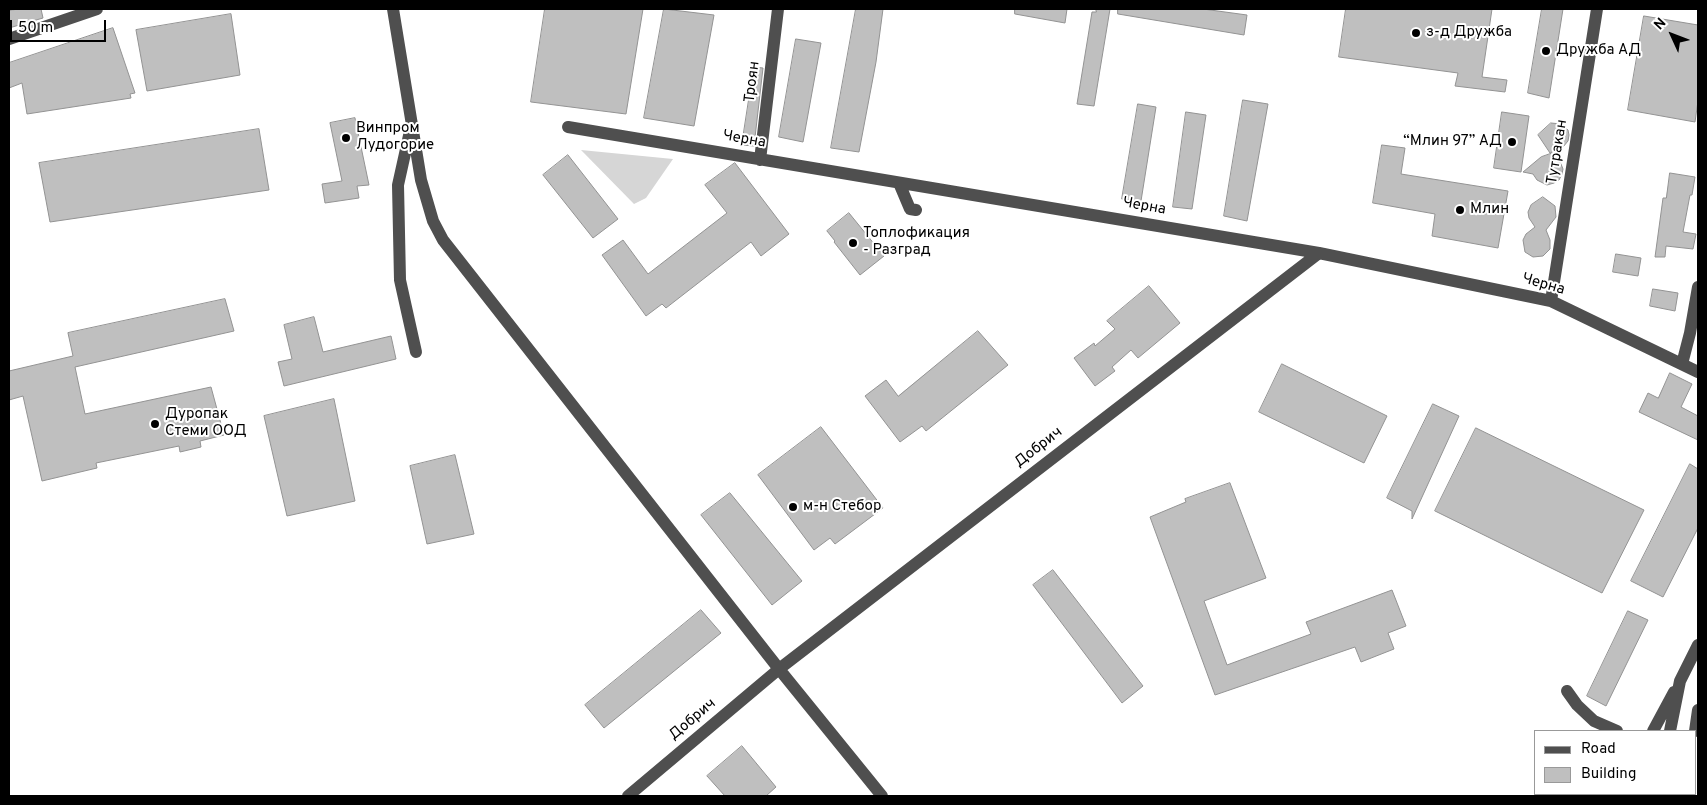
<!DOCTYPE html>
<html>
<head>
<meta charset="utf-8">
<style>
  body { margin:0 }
  #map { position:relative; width:1707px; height:805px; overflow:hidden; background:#fff; font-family:Overpass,sans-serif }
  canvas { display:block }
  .frame { position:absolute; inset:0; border:10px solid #000; pointer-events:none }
  .legend { position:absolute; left:1534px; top:730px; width:162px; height:65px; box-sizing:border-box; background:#fff; border:1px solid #999; margin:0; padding:6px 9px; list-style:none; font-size:15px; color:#000 }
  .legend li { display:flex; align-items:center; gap:10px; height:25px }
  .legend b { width:25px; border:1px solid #999 }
  .north { position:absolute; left:1647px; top:10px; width:50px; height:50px; -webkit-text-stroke:4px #fff; paint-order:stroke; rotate:313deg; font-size:14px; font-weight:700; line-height:20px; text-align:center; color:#000 }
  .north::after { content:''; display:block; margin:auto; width:18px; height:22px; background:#000; clip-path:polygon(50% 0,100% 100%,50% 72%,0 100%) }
  .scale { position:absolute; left:10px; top:20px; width:96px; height:22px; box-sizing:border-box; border:2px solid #000; border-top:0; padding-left:6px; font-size:15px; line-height:18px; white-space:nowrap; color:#000; -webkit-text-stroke:4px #fff; paint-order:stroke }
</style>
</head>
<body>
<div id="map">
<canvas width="1707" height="805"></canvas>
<div class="frame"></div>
<ul class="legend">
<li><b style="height:6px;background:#4f4f4f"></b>Road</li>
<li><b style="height:14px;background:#bfbfbf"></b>Building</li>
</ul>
<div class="north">N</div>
<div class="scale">50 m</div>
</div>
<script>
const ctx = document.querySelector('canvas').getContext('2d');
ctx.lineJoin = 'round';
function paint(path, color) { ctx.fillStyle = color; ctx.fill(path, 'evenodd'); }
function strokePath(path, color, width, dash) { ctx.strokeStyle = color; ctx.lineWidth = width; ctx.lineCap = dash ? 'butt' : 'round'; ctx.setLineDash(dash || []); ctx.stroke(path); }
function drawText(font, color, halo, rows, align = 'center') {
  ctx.font = font + ' Overpass,sans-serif'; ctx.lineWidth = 4; ctx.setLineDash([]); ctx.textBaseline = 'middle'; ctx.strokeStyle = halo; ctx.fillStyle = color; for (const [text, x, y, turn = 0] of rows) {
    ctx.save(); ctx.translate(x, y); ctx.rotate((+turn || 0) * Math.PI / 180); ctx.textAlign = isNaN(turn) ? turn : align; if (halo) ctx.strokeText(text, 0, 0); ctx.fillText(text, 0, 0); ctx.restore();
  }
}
paint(new Path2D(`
  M 581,150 L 673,159 L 646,198 L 634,204 Z`), '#d6d6d6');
const building = new Path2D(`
  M 18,9 L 41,9 L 43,18 L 9,28 L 9,11 Z
  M 545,9 L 643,9 L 626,114 L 531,102 Z
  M 664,9 L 714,15 L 694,126 L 644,118 Z
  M 856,9 L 883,9 L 876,62 L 859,152 L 831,148 Z
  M 1015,9 L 1067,9 L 1065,23 L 1015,14 Z
  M 1096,9 L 1110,9 L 1094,106 L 1077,104 L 1092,12 L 1096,12 Z
  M 1118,9 L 1203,9 L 1247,15 L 1244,35 L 1118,14 Z
  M 1346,9 L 1492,9 L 1482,77 L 1507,80 L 1505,92 L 1455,86 L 1458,73 L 1339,57 Z
  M 1542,9 L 1563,9 L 1549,98 L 1528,93 Z
  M 231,14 L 240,75 L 147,91 L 136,30 Z
  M 1644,16 L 1698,25 L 1698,101 L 1695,122 L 1628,110 Z
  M 113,28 L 135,93 L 130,94 L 131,98 L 27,114 L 22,83 L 9,88 L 9,63 Z
  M 796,39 L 821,43 L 803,142 L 779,137 Z
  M 754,67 L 763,68 L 754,146 L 742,145 Z
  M 1243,100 L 1268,104 L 1247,221 L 1224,216 Z
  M 1138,104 L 1156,107 L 1141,201 L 1122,199 Z
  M 1186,112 L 1206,115 L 1192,209 L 1173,207 Z
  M 1502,112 L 1529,116 L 1521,172 L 1494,168 Z
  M 355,118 L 369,185 L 357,186 L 359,198 L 325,203 L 322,184 L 342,181 L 330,123 Z
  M 1551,123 L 1561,124 L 1568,130 L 1569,135 L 1568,141 L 1563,147 L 1550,153 L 1538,135 Z
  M 259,129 L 269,190 L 50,222 L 39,163 Z
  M 1382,145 L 1405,148 L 1401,174 L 1508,191 L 1498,248 L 1432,236 L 1435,214 L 1373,203 Z
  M 1553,153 L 1561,164 L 1563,169 L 1562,174 L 1559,180 L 1554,183 L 1547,185 L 1537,180 L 1533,174 L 1523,172 L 1541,157 Z
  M 568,155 L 618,219 L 593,238 L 543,175 Z
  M 735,163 L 789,234 L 761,256 L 751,242 L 666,308 L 662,304 L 646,316 L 602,255 L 623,240 L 648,274 L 727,213 L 705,185 Z
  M 1670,173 L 1695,177 L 1692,195 L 1690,195 L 1683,232 L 1696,234 L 1693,249 L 1666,246 L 1665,257 L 1655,257 L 1663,198 L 1666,198 Z
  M 1543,197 L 1555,206 L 1556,217 L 1546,230 L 1550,240 L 1550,249 L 1543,256 L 1533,257 L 1525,252 L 1523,240 L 1526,234 L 1535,227 L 1529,218 L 1528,212 L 1531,205 Z
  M 849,213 L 884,256 L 860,275 L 834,242 L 835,241 L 827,231 Z
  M 1616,254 L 1641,258 L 1638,276 L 1613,272 Z
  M 1149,286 L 1180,323 L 1138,358 L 1131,350 L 1112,367 L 1115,371 L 1095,386 L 1074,358 L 1094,343 L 1095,346 L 1115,329 L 1107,321 Z
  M 1653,289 L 1678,293 L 1675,311 L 1650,306 Z
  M 225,299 L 234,331 L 75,367 L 85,414 L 211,387 L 224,435 L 200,441 L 201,447 L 180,452 L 179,446 L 96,463 L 97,468 L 42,481 L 23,396 L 9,400 L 9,371 L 73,356 L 68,333 Z
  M 314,317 L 323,352 L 391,336 L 396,359 L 284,386 L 278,362 L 292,359 L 284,325 Z
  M 978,331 L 1008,365 L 926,431 L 922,426 L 900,442 L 865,396 L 886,380 L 898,396 Z
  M 1282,364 L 1387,416 L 1364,463 L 1259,412 Z
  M 1670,373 L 1692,384 L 1681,407 L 1698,416 L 1698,440 L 1639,412 L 1648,393 L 1658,398 Z
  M 334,399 L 355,501 L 287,516 L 264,416 Z
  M 1433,404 L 1459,416 L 1412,519 L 1412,511 L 1387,498 Z
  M 821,427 L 883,508 L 835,544 L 830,538 L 814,550 L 758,475 Z
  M 1476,428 L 1644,510 L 1602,593 L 1435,511 Z
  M 455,455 L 474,534 L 427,544 L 410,466 Z
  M 1690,464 L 1698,469 L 1698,528 L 1663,597 L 1631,581 Z
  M 1230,483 L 1266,578 L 1204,601 L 1227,665 L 1311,634 L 1306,622 L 1392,590 L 1406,626 L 1388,633 L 1394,649 L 1361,662 L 1355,647 L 1215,695 L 1150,517 L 1186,502 L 1185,499 Z
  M 730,493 L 802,581 L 772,605 L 701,515 Z
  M 1053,570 L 1143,686 L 1122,703 L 1033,585 Z
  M 701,610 L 721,633 L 604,728 L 585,705 Z
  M 1628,611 L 1648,620 L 1606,706 L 1587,696 Z
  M 742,746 L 776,787 L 766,796 L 725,796 L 707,776 Z`);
paint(building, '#bfbfbf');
strokePath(building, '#939393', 1);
strokePath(new Path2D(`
  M 393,9 L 421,180 L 433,221 L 443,240 L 779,669 L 1319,253
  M 9,39 L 97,9
  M 568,127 L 1319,253 L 1551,301 L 1698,372
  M 410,131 L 398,185 L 400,280 L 416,352
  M 760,160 L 778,9
  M 899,183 L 910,209 L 916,210
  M 1551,301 L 1597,9
  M 1682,364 L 1690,333 L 1698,287
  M 1567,691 L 1577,705 L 1594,721 L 1617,731
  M 1653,731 L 1674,692
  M 1670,731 L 1680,681 L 1698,645
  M 1695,731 L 1698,710
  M 628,796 L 779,669 L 882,796
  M 1618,796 L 1619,794
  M 1630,796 L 1631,794
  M 1658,796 L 1658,794
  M 1683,796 L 1684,794`), '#4f4f4f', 12);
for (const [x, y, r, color] of [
  [1416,33,5,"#000"],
  [1546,51,5,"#000"],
  [346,138,5,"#000"],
  [1512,142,5,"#000"],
  [1460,210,5,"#000"],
  [853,243,5,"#000"],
  [155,424,5,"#000"],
  [793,507,5,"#000"]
]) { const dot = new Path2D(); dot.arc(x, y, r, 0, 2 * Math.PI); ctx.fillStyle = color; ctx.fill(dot); strokePath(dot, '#fff', 2); }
drawText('15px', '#000', '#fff', [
  ["з-д Дружба",1426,33],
  ["Дружба АД",1556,51],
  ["Винпром",356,129],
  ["Лудогорие",356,146],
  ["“Млин 97” АД",1502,142,"right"],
  ["Млин",1470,210],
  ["Топлофикация",863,234],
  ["- Разград",863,251],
  ["Дуропак",165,415],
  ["Стеми ООД",165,432],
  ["м-н Стебор",803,507]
], 'left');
drawText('15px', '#000', '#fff', [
  ["Троян",753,82,-83],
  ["Черна",744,140,10],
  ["Тутракан",1558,152,-81],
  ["Черна",1144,207,10],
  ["Черна",1543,285,16],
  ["Добрич",1039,448,-38],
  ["Добрич",693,720,-40]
]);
</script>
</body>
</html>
